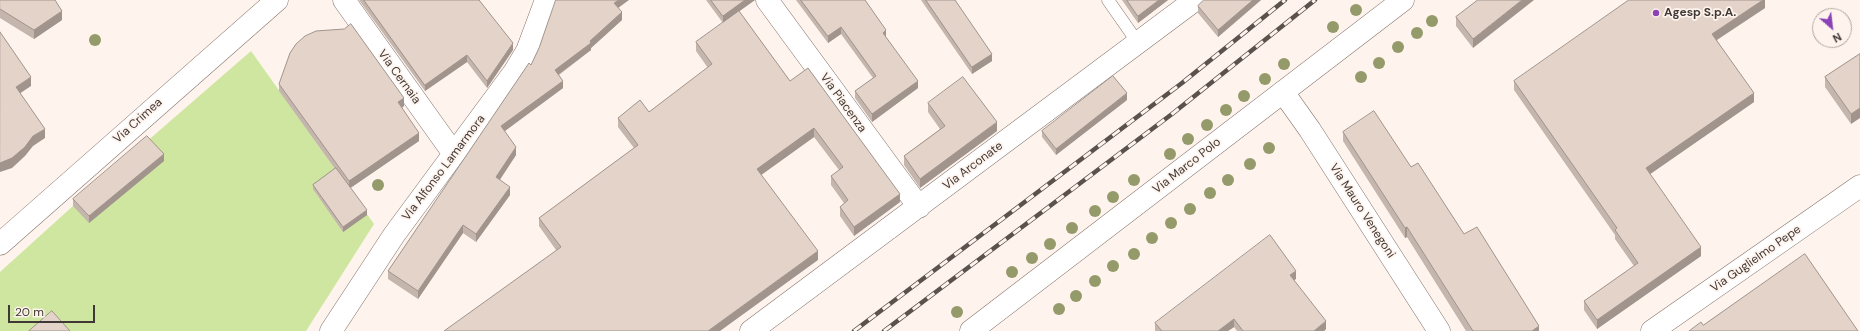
<!DOCTYPE html>
<html>
<head>
<meta charset="utf-8">
<style>
  body { margin:0 }
  #map { position:relative; width:1860px; height:331px; overflow:hidden; background:#fef3ed; font-family:"DM Sans",sans-serif }
  canvas { display:block }
  .north { position:absolute; left:1812px; top:8px; width:40px; height:40px; box-sizing:border-box; background:#fef3ed; border:1px solid #b2a8a3; border-radius:50%; rotate:152deg; font-size:11px; font-weight:700; line-height:16px; text-align:center; color:#3f3834 }
  .north::after { content:''; display:block; margin:auto; width:14px; height:18px; background:#8a43b6; clip-path:polygon(50% 0,100% 100%,50% 72%,0 100%) }
  .scale { position:absolute; left:8px; top:305px; width:87px; height:18px; box-sizing:border-box; border:2px solid #3f3834; border-top:0; padding-left:5px; font-size:12px; line-height:14px; white-space:nowrap; color:#3f3834; -webkit-text-stroke:3px #fef3ed; paint-order:stroke }
</style>
</head>
<body>
<div id="map">
<canvas width="1860" height="331"></canvas>
<div class="north">N</div>
<div class="scale">20 m</div>
</div>
<script>
const ctx = document.querySelector('canvas').getContext('2d');
ctx.lineJoin = 'round';
function paint(path, color) { ctx.fillStyle = color; ctx.fill(path, 'evenodd'); }
function strokePath(path, color, width, dash) { ctx.strokeStyle = color; ctx.lineWidth = width; ctx.lineCap = dash ? 'butt' : 'round'; ctx.setLineDash(dash || []); ctx.stroke(path); }
function drawText(font, color, halo, rows, align = 'center') {
  ctx.font = font + ' "DM Sans",sans-serif'; ctx.lineWidth = 3.5; ctx.setLineDash([]); ctx.textBaseline = 'middle'; ctx.strokeStyle = halo; ctx.fillStyle = color; for (const [text, x, y, turn = 0] of rows) {
    ctx.save(); ctx.translate(x, y); ctx.rotate((+turn || 0) * Math.PI / 180); ctx.textAlign = isNaN(turn) ? turn : align; if (halo) ctx.strokeText(text, 0, 0); ctx.fillText(text, 0, 0); ctx.restore();
  }
}
paint(new Path2D(`
  M 251,51 L 374,224 L 306,331 L 0,331 L 0,272 L 84,196 Z`), '#cee69f');
const service = new Path2D(`
  M 1108,0 L 1138,43`);
const minor = new Path2D(`
  M 344,0 L 454,154
  M 767,0 L 919,207
  M 1283,92 L 1310,130 L 1439,331
  M 0,244 L 277,0
  M 331,331 L 394,235 L 515,71 L 527,51 L 546,0
  M 751,331 L 1195,0
  M 1652,331 L 1860,186`);
const tertiary = new Path2D(`
  M 971,331 L 1403,0`);
strokePath(service, '#84756c', 13);
strokePath(minor, '#84756c', 23);
strokePath(tertiary, '#84756c', 23);
strokePath(service, '#fff', 12);
strokePath(minor, '#fff', 22);
strokePath(tertiary, '#fff', 22);
const rail = new Path2D(`
  M 854,331 L 1182,83 L 1285,0
  M 884,331 L 1172,114 L 1315,0`);
strokePath(rail, '#59524d', 4.5);
strokePath(rail, '#fef3ed', 3, [9]);
ctx.fillStyle = '#959a6b';
for (const [x, y] of [
  [1356,10],
  [1432,21],
  [1333,27],
  [1417,33],
  [95,40],
  [1398,47],
  [1379,63],
  [1284,64],
  [1361,77],
  [1265,79],
  [1244,96],
  [1226,110],
  [1207,125],
  [1188,139],
  [1269,148],
  [1170,154],
  [1250,164],
  [1134,180],
  [1228,180],
  [378,185],
  [1210,193],
  [1113,197],
  [1190,209],
  [1095,211],
  [1171,223],
  [1072,228],
  [1152,238],
  [1050,244],
  [1134,254],
  [1032,258],
  [1113,266],
  [1012,272],
  [1095,281],
  [1076,296],
  [1059,309],
  [957,312]
]) { ctx.beginPath(); ctx.arc(x, y, 6, 0, 2 * Math.PI); ctx.fill(); }
paint(new Path2D(`
  M 0,0 L 55,1 L 62,20 L 34,39 L 0,18 Z
  M 359,0 L 479,0 L 513,50 L 487,88 L 467,62 L 425,91 Z
  M 706,0 L 755,0 L 739,11 L 790,81 L 900,202 L 854,236 L 840,216 L 840,207 L 844,203 L 831,185 L 831,176 L 839,170 L 814,137 L 761,175 L 818,260 L 556,250 L 539,226 L 539,218 L 634,148 L 618,127 L 618,118 L 649,112 L 708,68 L 696,51 L 696,42 L 723,23 Z
  M 796,0 L 865,0 L 886,37 L 918,88 L 872,122 L 855,98 L 855,91 L 873,78 L 841,34 L 828,43 Z
  M 921,0 L 955,0 L 992,61 L 972,74 Z
  M 1122,0 L 1168,0 L 1138,23 Z
  M 1204,0 L 1261,0 L 1218,37 L 1198,13 L 1198,6 Z
  M 1478,0 L 1473,48 L 1456,26 L 1456,17 Z
  M 1765,0 L 1765,8 L 1717,40 L 1754,102 L 1650,174 L 1701,256 L 1597,329 L 1584,310 L 1584,301 L 1634,266 L 1615,239 L 1615,235 L 1514,90 L 1514,81 Z
  M 618,8 L 622,20 L 591,48 L 591,50 L 559,75 L 563,88 L 504,131 L 516,155 L 500,180 L 510,195 L 476,242 L 463,233 L 418,299 L 388,279 L 388,271 L 531,65 Z
  M 1860,54 L 1851,124 L 1825,87 L 1825,77 Z
  M 279,84 L 404,106 L 402,108 L 419,141 L 350,188 L 367,215 L 343,232 L 313,189 L 313,185 L 335,169 L 279,91 Z
  M 1127,100 L 1056,155 L 1042,137 L 1042,131 Z
  M 928,103 L 997,131 L 920,188 L 904,165 L 904,156 L 940,129 L 928,112 Z
  M 1343,132 L 1411,167 L 1464,234 L 1539,331 L 1466,331 L 1407,237 L 1405,238 L 1343,141 Z
  M 164,161 L 89,223 L 73,206 L 73,199 Z
  M 1296,279 L 1294,280 L 1326,329 L 1324,331 L 1237,331 L 1234,327 L 1228,331 L 1155,331 L 1155,323 Z`), '#c4b5ad');
paint(new Path2D(`
  M 619,0 L 629,0 L 614,11 L 614,3 Z
  M 745,0 L 755,0 L 723,23 L 723,16 Z
  M 1159,0 L 1168,0 L 1138,23 L 1138,16 Z
  M 1253,0 L 1261,0 L 1218,37 L 1218,30 Z
  M 1522,0 L 1534,0 L 1473,48 L 1473,39 Z
  M 1763,0 L 1765,0 L 1765,8 L 1712,43 L 1712,34 Z
  M 62,11 L 62,20 L 34,39 L 34,30 Z
  M 622,12 L 622,20 L 591,48 L 591,50 L 555,77 L 555,70 L 590,41 Z
  M 841,27 L 841,34 L 828,43 L 828,36 Z
  M 886,30 L 886,37 L 883,33 Z
  M 513,43 L 513,50 L 487,88 L 487,81 Z
  M 992,54 L 992,61 L 972,74 L 972,67 Z
  M 467,55 L 467,62 L 425,91 L 425,85 Z
  M 31,77 L 31,86 L 16,96 L 16,87 Z
  M 563,81 L 563,88 L 501,134 L 501,126 Z
  M 918,81 L 918,88 L 872,122 L 872,114 Z
  M 1127,93 L 1127,100 L 1056,155 L 1056,149 Z
  M 1754,93 L 1754,102 L 1646,177 L 1646,168 Z
  M 404,98 L 404,106 L 398,110 L 398,102 Z
  M 1860,108 L 1860,118 L 1851,124 L 1851,114 Z
  M 997,122 L 997,131 L 920,188 L 920,179 Z
  M 814,128 L 814,137 L 757,178 L 757,169 Z
  M 45,129 L 45,138 L 33,146 L 25,156 L 12,168 L 0,172 L 0,163 L 33,136 Z
  M 419,133 L 419,141 L 349,189 L 349,181 Z
  M 516,147 L 516,155 L 496,185 L 496,177 Z
  M 164,154 L 164,161 L 89,223 L 89,216 Z
  M 510,187 L 510,195 L 476,242 L 476,234 Z
  M 900,194 L 900,202 L 854,236 L 854,227 Z
  M 367,210 L 367,215 L 343,232 L 343,227 Z
  M 463,225 L 463,233 L 418,299 L 418,291 Z
  M 1407,227 L 1407,237 L 1405,238 L 1405,228 Z
  M 1701,247 L 1701,256 L 1597,329 L 1597,320 Z
  M 818,251 L 818,260 L 720,331 L 708,331 Z
  M 1296,271 L 1296,279 L 1290,283 L 1290,275 Z
  M 1234,319 L 1234,327 L 1228,331 L 1218,331 Z
  M 1326,321 L 1326,329 L 1324,331 L 1314,331 Z
  M 1539,326 L 1539,331 L 1532,331 Z`), '#a0948d');
const building = new Path2D(`
  M 0,0 L 55,0 L 62,11 L 34,30 L 0,9 Z
  M 364,0 L 479,0 L 513,43 L 487,81 L 467,55 L 425,85 Z
  M 556,0 L 619,0 L 614,3 L 622,12 L 590,41 L 591,43 L 555,70 L 563,81 L 501,126 L 516,147 L 496,177 L 510,187 L 476,234 L 463,225 L 418,291 L 388,271 L 529,63 L 531,65 L 539,48 Z
  M 711,0 L 745,0 L 723,16 Z
  M 801,0 L 865,0 L 886,30 L 883,33 L 918,81 L 872,114 L 855,91 L 876,76 L 841,27 L 828,36 Z
  M 926,0 L 955,0 L 992,54 L 972,67 Z
  M 1127,0 L 1159,0 L 1138,16 Z
  M 1204,0 L 1253,0 L 1218,30 L 1198,6 Z
  M 1478,0 L 1522,0 L 1473,39 L 1456,17 Z
  M 1629,0 L 1763,0 L 1712,34 L 1754,93 L 1646,168 L 1701,247 L 1597,320 L 1584,301 L 1638,263 L 1615,230 L 1617,228 L 1514,81 Z
  M 739,11 L 790,81 L 808,68 L 900,194 L 854,227 L 840,207 L 848,200 L 831,176 L 843,167 L 814,128 L 757,169 L 818,251 L 708,331 L 444,331 L 561,247 L 539,218 L 638,145 L 618,118 L 640,100 L 649,112 L 712,64 L 696,42 Z
  M 351,24 L 404,98 L 398,102 L 419,133 L 349,181 L 279,84 L 290,53 L 296,44 L 305,36 L 316,31 L 344,29 Z
  M 0,32 L 31,77 L 16,87 L 45,129 L 33,136 L 25,147 L 12,158 L 0,163 Z
  M 1860,54 L 1860,108 L 1851,114 L 1825,77 Z
  M 1113,76 L 1127,93 L 1056,149 L 1042,131 Z
  M 963,77 L 997,122 L 920,179 L 904,156 L 945,126 L 928,103 Z
  M 1374,111 L 1411,167 L 1418,163 L 1464,234 L 1477,227 L 1539,326 L 1532,331 L 1473,331 L 1407,227 L 1405,228 L 1343,132 Z
  M 147,136 L 164,154 L 89,216 L 73,199 Z
  M 336,168 L 367,210 L 343,227 L 313,185 Z
  M 1270,235 L 1296,271 L 1290,275 L 1326,321 L 1314,331 L 1243,331 L 1234,319 L 1218,331 L 1162,331 L 1155,323 Z
  M 1805,254 L 1858,331 L 1689,331 L 1701,322 L 1703,325 Z
  M 52,311 L 70,331 L 29,331 Z`);
paint(building, '#e4d3c9');
strokePath(building, '#a0948d', 1);
for (const [x, y, r, color] of [
  [1656,13,4,"#8a43b6"]
]) { const dot = new Path2D(); dot.arc(x, y, r, 0, 2 * Math.PI); ctx.fillStyle = color; ctx.fill(dot); strokePath(dot, '#fef3ed', 1.5); }
drawText('bold 12px', '#3f3834', '#fef3ed', [
  ["Agesp S.p.A.",1664,13]
], 'left');
drawText('12px', '#3f3834', '#fef3ed', [
  ["Via Cernaia",399,77,54],
  ["Via Piacenza",843,103,54],
  ["Via Crimea",138,121,-42],
  ["Via Arconate",973,166,-37],
  ["Via Marco Polo",1187,166,-38],
  ["Via Alfonso Lamarmora",444,168,-53],
  ["Via Mauro Venegoni",1362,211,57],
  ["Via Guglielmo Pepe",1756,259,-35]
]);
</script>
</body>
</html>
